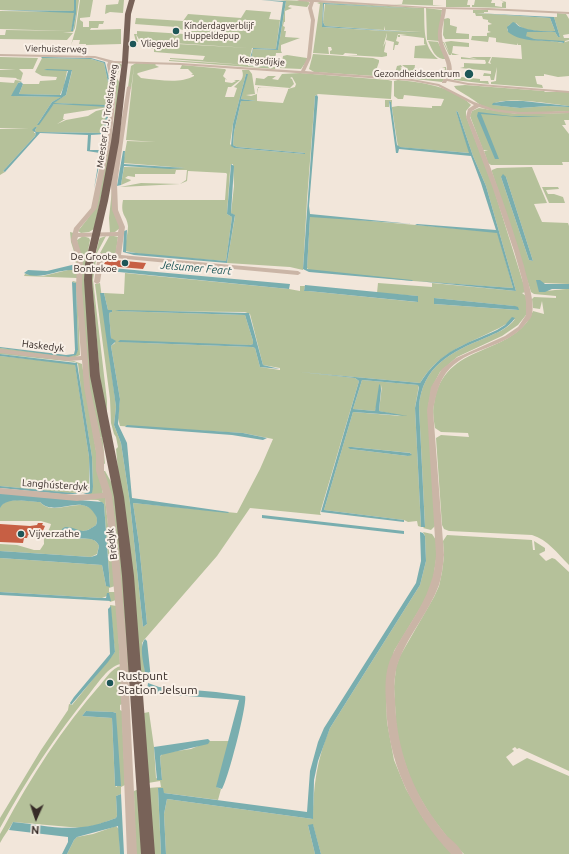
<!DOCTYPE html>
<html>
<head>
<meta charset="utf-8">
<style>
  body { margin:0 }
  #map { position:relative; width:569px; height:854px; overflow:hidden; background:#f2e6da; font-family:Ubuntu,sans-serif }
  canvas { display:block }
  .north { position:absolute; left:16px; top:798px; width:40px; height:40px; -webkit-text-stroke:3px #f9f0e7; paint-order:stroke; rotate:183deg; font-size:11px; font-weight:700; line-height:16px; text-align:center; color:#362b27 }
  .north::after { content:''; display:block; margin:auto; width:14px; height:18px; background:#362b27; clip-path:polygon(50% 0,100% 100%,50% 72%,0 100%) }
</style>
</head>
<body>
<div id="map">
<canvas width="569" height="854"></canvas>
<div class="north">N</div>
</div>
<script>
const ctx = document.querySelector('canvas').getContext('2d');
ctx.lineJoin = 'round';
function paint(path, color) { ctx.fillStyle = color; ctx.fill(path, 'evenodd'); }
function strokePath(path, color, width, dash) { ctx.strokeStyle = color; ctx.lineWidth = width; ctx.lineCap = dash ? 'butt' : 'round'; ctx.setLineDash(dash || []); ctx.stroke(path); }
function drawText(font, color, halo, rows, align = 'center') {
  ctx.font = font + ' Ubuntu,sans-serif'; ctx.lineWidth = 4; ctx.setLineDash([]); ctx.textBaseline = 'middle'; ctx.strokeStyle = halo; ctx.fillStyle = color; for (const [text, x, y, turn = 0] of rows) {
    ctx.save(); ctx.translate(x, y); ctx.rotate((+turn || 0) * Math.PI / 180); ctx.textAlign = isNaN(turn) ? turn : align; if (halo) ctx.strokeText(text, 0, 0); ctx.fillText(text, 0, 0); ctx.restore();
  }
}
paint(new Path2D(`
  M 0,0 L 74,0 L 74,11 L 73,11 L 0,10 Z
  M 76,0 L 79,0 L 75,28 L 73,32 L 63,33 L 73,33 L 67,40 L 0,39 L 0,35 L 5,35 L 6,30 L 73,31 L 76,14 Z
  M 80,0 L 93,0 L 90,17 L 80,18 L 80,20 L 83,22 L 83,27 L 89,27 L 89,21 L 104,21 L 103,24 L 99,24 L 98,28 L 91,28 L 90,30 L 121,29 L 121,44 L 86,45 L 86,44 L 79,44 L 80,40 L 73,40 L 71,45 L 76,28 Z
  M 119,0 L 124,0 L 123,13 L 110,12 L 105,14 L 106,5 L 118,4 Z
  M 280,0 L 307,1 L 310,3 L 307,7 L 290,5 L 288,7 L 292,8 L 285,11 L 285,22 L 284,22 L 283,26 L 285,27 L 284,31 L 286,31 L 285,37 L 300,38 L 281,45 L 281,51 L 282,53 L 276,53 L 275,61 L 277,62 L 275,69 L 169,61 L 169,60 L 246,65 L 170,59 L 170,58 L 203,60 L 205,56 L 154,52 L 154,49 L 147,49 L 149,45 L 147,44 L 150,43 L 141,42 L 250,48 L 140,41 L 136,34 L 138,42 L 136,42 L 134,34 L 137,34 L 137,31 L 184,34 L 186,30 L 176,29 L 176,27 L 135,24 L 136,18 L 183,21 L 188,14 L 241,18 L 246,10 L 271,12 L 269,19 L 280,20 L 276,49 L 252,48 L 248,66 L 269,67 L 250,65 L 253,49 L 278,50 L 286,1 Z
  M 403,0 L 433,0 L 433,5 L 443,6 L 391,4 L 402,4 Z
  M 446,0 L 468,0 L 467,5 L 470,5 L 470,7 L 446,7 Z
  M 475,0 L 499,0 L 492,0 L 491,3 L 495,3 L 495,6 L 502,7 L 502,3 L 504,2 L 500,0 L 506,2 L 506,8 L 472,7 L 472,5 L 474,5 Z
  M 320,2 L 424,8 C 425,27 422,46 438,59 L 414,58 L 415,46 L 426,45 L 424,44 L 424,38 L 400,35 L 400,37 L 398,37 L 398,35 L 407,34 L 398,34 L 396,41 L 399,42 L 398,45 L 395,45 L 394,50 L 393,50 L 394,42 L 386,40 L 387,34 L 387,33 L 383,47 L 386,41 L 384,52 L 387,53 L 387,56 L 382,57 L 347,55 L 357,55 L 357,54 L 345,53 L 343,55 L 330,54 L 330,51 L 332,50 L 331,47 L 328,47 L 329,54 L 313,53 L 320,4 L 317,3 ZM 323,3 L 422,9 L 325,4 L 323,22 L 325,26 L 384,30 L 385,26 L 385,30 L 422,32 L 384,31 L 384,32 L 384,31 L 322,27 Z
  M 426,8 L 442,10 L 439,41 L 427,40 Z
  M 473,10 L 488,10 L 488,12 L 484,12 L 484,13 L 476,13 L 550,18 L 555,31 C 544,32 523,32 516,23 L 509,25 L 507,30 C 525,44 542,38 563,43 L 564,42 L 530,39 L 526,36 L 526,32 L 555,32 L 558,37 L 560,37 L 554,17 L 557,17 L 557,13 L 566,14 L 569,19 L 569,34 L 563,35 L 564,38 L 569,38 L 569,40 L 565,41 L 565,42 L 569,41 L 569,76 L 558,77 L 544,74 L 544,76 L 535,76 L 537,84 L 542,85 L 543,88 L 491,84 L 491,82 L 496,81 L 497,67 L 494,80 L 491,80 L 490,76 L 483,76 L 484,73 L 491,74 L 491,71 L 460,68 L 464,67 L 464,63 L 485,64 L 486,63 L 485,60 L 461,59 L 461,57 L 477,59 L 470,57 L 491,57 L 488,63 L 491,64 L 490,62 L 492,57 L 522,59 L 521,45 L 518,45 L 518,43 L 517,45 L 496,42 L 496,38 L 489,37 L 488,42 L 471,40 L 472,36 L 487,36 L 487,33 L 491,32 L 488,31 L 488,25 L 492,24 L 488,22 L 488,20 L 483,19 L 482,16 L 476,16 L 475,13 L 473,13 Z
  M 0,11 L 72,12 L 75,13 L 71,31 L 0,29 Z
  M 448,18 L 450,19 L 450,25 L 457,27 L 456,33 L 469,34 L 469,39 L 445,39 L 443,35 L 444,19 Z
  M 428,41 L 440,42 L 438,42 L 446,59 C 435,60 432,49 428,41 Z
  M 451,41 L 469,43 L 469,47 L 453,46 L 452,53 L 459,55 L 452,55 L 451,53 L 451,55 L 449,55 L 443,42 L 444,42 L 449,53 L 445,42 Z
  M 313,54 L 373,58 L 379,60 L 379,62 L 374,76 L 314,72 L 309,69 Z
  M 287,55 L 307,58 L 308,59 L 301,69 L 278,68 L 278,62 L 282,62 L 283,56 Z
  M 0,57 L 38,58 L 33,69 L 19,69 L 23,73 L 21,80 L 16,79 L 17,78 L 0,77 L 0,70 L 16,69 L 0,69 Z
  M 42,58 L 91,59 L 104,63 L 109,87 L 108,100 L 111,100 L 106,105 L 109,107 L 64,114 L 63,119 L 65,119 L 57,124 L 66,120 L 88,116 L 96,111 L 104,109 L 102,117 L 105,110 L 107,108 L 104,133 L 36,132 L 35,130 L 37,127 L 35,127 L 34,133 L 36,133 L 35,136 L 3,171 L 5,172 L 0,175 L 0,129 L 29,129 L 0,128 L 0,82 L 14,83 L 15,80 L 22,81 L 18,83 L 12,96 L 62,97 L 52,102 L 37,125 L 54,104 L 94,105 L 53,103 L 66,95 L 72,71 L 67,71 L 64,86 L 60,95 L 19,94 L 23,84 L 39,84 L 40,81 L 56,80 L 57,77 L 42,76 L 35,72 Z
  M 112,63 L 119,63 L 122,65 L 116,77 L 120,83 L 108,166 L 94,229 L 89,232 L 81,233 L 78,231 L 89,217 L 113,133 L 116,89 L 111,65 L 116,64 Z
  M 136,63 L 156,64 L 155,65 L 159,67 L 138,73 L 137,74 L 141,78 C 160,80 180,84 194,76 L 194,75 L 191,75 L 193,74 L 188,69 L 180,69 L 182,65 L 225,69 L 226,70 L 223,76 L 227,80 L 225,79 L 225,82 L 232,83 L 236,81 L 234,80 L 240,80 L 231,87 L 228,87 L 225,97 L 234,97 L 237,88 L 234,87 C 240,81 245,79 242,70 L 249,70 L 252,74 L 255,94 L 246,95 L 251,96 L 257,94 L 258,87 L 288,89 L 295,87 L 296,84 L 292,77 L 290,78 L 292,79 L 294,84 L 290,88 L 255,85 L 256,78 L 264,79 L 268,76 L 276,76 L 272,79 L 278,80 L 282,74 L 300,73 L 388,80 L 392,81 L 391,99 L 318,94 L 315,96 L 307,200 L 303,270 L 290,267 L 227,263 L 235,216 L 231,213 L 234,186 L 233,164 L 231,164 L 230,171 L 227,214 L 232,217 L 226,261 L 147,255 L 125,251 C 125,243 128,233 128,226 C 127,215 120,216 123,200 L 225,200 L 227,174 L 226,173 L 188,171 L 187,181 L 180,184 L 120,187 L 141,183 L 180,184 L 186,180 L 187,170 L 176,170 L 175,174 L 135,174 L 135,177 L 128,176 L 125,178 L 131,180 L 130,181 L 121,185 L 124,167 L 185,168 L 123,163 L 127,141 L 156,142 L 126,140 L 134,66 L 131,89 L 128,87 L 131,66 ZM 246,74 L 247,74 L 241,99 L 256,101 L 241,101 L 234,132 L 233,145 L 237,147 L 305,153 L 305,154 L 234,148 L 230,144 L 233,124 ZM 260,87 L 288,89 L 288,90 L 283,103 L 257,101 L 257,89 Z
  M 401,65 L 402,67 L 400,68 L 403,69 L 406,68 L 402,65 L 415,65 L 414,72 L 417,72 L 417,75 L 440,76 L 444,74 L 445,68 L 442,67 L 446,67 L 447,75 L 442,82 L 379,75 L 381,72 L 395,73 L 397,66 Z
  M 453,72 L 460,73 L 461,77 L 480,79 L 480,81 L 488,81 L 489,84 L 454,80 Z
  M 398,80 C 421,82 455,87 471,105 L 466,111 L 466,116 L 492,183 L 526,292 L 522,293 L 526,296 L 526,315 L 518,325 L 502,336 L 457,357 L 440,372 L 432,387 L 428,407 L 435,526 L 431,530 L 423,528 L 425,526 L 419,407 C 422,366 451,352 485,338 C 496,333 508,329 515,319 C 508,322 501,328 493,331 C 463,346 439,352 420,383 L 300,372 L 355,378 L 359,381 L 320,513 L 321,515 L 250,508 L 217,556 L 144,640 L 142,643 L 146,679 L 141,679 L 118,470 L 116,449 L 118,447 L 116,437 L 114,434 L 111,423 L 110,399 L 95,284 L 100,283 L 116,407 L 114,425 L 121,443 L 130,503 L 143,627 L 147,624 L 139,544 L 133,503 L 237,513 L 260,469 L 273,439 L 243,433 L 120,426 L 118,418 L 120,399 L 111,346 L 115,343 L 111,338 L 109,313 L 112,312 L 112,310 L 108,310 L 104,293 L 124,294 L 125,273 L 289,289 L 300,291 L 300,286 L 305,286 L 304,291 L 308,291 L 417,302 L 418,296 L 377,293 L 378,283 L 432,287 L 432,283 L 516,291 L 486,186 L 473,156 L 458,112 L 456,111 L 470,153 L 398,147 L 391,102 L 389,101 L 389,107 L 385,107 L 385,100 L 392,100 L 392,107 L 398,106 L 432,108 L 432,106 L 441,106 L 444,99 L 404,95 L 403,99 L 398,99 L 394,96 L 394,81 ZM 434,298 L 514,306 L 518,310 L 434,304 ZM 116,311 L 245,312 L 250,314 L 263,365 L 280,368 L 280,370 L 260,367 L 255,348 L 252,347 L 118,342 L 250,345 L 253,344 L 253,341 L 245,315 Z
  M 465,85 L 544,91 L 545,92 L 569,92 L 569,106 C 552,104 507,96 493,104 L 493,105 L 520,108 L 548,106 L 569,107 L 569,111 C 547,112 497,116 479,104 C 473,99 464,94 456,89 L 454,86 Z
  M 479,108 L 517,114 L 569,113 L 569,120 L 564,120 L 566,125 L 562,125 L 569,134 L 569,162 L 562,162 L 563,165 L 491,165 L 488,163 L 484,151 L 488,150 L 483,150 L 470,116 L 472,111 Z
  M 532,167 L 547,203 L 534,204 L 542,222 L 568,223 L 569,226 L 569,284 L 543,283 L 539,291 C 542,292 562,289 569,289 L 569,565 C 557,553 548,540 532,535 L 449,531 L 444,529 L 442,525 L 436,438 L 441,435 L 469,437 L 468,433 L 441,432 L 435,428 C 434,421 432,411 434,404 C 443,340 514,358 533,311 L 544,314 L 542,301 L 540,309 L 533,308 L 532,299 L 534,297 L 556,298 L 556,296 L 534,294 L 531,292 L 492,172 L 492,170 L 497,168 ZM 501,177 L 506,177 L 533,261 L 529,260 Z
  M 542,187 L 558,187 L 559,189 L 546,190 L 548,194 L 554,194 L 563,197 L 565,203 L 549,203 Z
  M 112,190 L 120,228 L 115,232 L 110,233 L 109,218 Z
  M 313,216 L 496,232 L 498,234 L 513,288 L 413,281 L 309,270 L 307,268 L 310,217 Z
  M 70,232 L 74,233 L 73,241 L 78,257 L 77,278 L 24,276 L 25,274 L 43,276 L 68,270 L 74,270 L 77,263 L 75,262 L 76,258 L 71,242 Z
  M 110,235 L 118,237 L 116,252 L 114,254 L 113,253 L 107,252 L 105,254 L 100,253 Z
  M 83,236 L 89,238 L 90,240 L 86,262 L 105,464 L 103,463 L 99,438 L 102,437 L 99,437 L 89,387 L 77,240 Z
  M 106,236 L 97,253 L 93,280 L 107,401 L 107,417 L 102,399 L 91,273 L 99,240 L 100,238 Z
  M 73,281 L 77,282 L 80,355 L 73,358 L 0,350 L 0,348 L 73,356 L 78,350 L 76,283 L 72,282 Z
  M 0,352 L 74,361 L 82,364 L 103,494 L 89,494 L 93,487 L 92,457 L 81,389 L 78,364 L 75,362 L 0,354 Z
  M 0,356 L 75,364 L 89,457 L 89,492 L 70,493 L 0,486 Z
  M 362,380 L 419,385 L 415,408 L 421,527 L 418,526 L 417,521 L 408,522 L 404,520 L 324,510 L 353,412 L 402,416 L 379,411 L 382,385 L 375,411 L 353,409 ZM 350,447 L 352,447 L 411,453 L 408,456 L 350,449 Z
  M 102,471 L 105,471 L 114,487 L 119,525 L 131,680 L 128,680 Z
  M 103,497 L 105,498 L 115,586 L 109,588 L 109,592 L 115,592 L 116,600 L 110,602 L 107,596 L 102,598 L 0,592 L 0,558 L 102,565 L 106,586 L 110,586 L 104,504 L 98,500 L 72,499 Z
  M 17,500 L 40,502 C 55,519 81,493 95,513 C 97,517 98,520 96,525 C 89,531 81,533 73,529 L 74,539 C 83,539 95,536 99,546 L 97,554 L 91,557 L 0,551 L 0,544 L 17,545 L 34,550 L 40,550 L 44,544 C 43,533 49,533 51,524 L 41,521 L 0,521 L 0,506 L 7,501 Z
  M 423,532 L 432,534 L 436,540 L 437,553 L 433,580 L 424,602 L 394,651 L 386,696 L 387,722 L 394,760 L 406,789 L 423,818 L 452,854 L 321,854 L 313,825 L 308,825 L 315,854 L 166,854 L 164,814 L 167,799 L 313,819 C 313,787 317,758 330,728 L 420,585 L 426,561 L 425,536 Z
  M 447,535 L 532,540 L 533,550 L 535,550 L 534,541 L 545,548 L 545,551 L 539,554 L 546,561 L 552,558 L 555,559 L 569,572 L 569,771 L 519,748 L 517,749 L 515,747 L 512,749 L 514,751 L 506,757 L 513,766 L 527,758 L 569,776 L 569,854 L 464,854 L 451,842 L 431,816 L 413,786 L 397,740 L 394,687 L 396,667 L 400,656 L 434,597 L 439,586 L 442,572 L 444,556 L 443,541 Z
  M 110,605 L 117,606 L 120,664 C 108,667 98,683 90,693 C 56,735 26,780 0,828 L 0,818 L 41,750 L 68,710 L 69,704 L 72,705 L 115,652 Z
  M 121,666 L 122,704 L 120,705 L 120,710 L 122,711 L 125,785 L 121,787 L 121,794 L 116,796 L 117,815 L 116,818 L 97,825 L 81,828 L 13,822 C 9,830 4,835 0,843 L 0,834 L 4,827 C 31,777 62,728 101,684 C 106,678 112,668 121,666 ZM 86,711 L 113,712 L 116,713 L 117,787 L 115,786 L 112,718 L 82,716 Z
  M 149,712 L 154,747 L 156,778 L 162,780 L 160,757 L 163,753 L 191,749 L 210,741 L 229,741 L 217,787 L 221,789 L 218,800 L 164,793 L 158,788 L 161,854 L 152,854 L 148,788 L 161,787 L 160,781 L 148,783 L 144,713 Z
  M 139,789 L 143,854 L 135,854 L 134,791 Z
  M 116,826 L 119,829 L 120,854 L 67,854 L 74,840 L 77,837 L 93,834 Z`), '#b5c19a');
paint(new Path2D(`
  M 74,0 L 76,0 L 76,14 L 73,31 L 0,30 L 71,31 L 74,13 L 0,10 L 73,11 L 74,10 Z
  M 261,0 L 286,1 L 278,50 L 253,49 L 250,65 L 273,67 L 271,67 L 248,65 L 253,48 L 276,49 L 283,2 Z
  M 323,3 L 423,9 L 324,4 L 323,22 L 325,26 L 422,33 L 322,27 Z
  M 475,13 L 554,17 L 560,37 L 558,37 L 555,32 L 527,32 L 526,36 L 534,39 L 564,41 L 564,43 C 546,39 523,44 508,32 L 507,27 L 513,22 C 517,23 517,26 521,27 C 531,31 545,32 555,31 L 550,18 Z
  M 42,57 L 91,58 L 105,62 L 111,86 L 111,100 L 108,100 L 109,87 L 104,63 L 91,59 L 41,58 Z
  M 47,69 L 72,70 L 66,95 L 54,103 L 105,105 L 110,102 L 109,107 L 54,104 L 39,125 L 37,125 L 52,102 L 61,97 L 11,96 L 18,83 L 21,82 L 23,84 L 19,94 L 61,95 L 68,71 L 44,70 Z
  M 246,74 L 248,74 L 241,99 L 256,101 L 241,101 L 234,132 L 233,145 L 237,147 L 305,153 L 305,154 L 234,148 L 231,146 L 233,124 Z
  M 317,95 L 318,97 L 309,206 L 310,214 L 412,224 L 310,217 L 307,269 L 412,280 L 413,281 L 309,272 L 303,269 L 315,96 Z
  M 389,101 L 391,102 L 397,145 L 400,147 L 469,153 L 456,111 L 458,112 L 473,156 L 486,186 L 516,291 L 417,281 L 513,288 L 497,233 L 415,225 L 417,224 L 496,230 L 481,183 L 471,156 L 399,149 L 398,153 L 396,153 Z
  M 523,101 L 569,106 L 569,107 L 548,106 L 520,108 L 492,105 L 493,103 L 506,101 Z
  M 107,109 L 109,109 L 106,134 L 91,135 L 90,150 L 100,150 L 102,152 L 94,189 L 100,153 L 87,151 L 88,135 L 40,133 L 5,172 L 3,171 L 35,136 L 36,133 L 32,130 L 35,127 L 37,127 L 35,130 L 36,132 L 103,133 Z
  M 478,112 L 511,116 L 547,116 L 519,117 L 481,114 L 499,159 L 495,159 L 477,116 Z
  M 123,151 L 125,151 L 124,164 L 185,168 L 170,169 L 124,166 L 121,185 L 117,186 Z
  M 231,164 L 234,166 L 231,213 L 235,215 L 227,263 L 134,255 L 123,252 L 124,231 L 127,230 L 126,252 L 226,261 L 232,217 L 227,214 Z
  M 503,174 L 506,177 L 533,261 L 529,260 L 501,177 Z
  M 76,264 L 73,270 C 57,269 40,281 24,273 L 28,270 L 47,271 Z
  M 101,267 L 290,284 L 289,289 L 99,270 Z
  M 536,280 L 540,280 L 545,284 L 569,284 L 569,289 L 552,289 L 545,292 L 539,292 Z
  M 72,282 L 76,283 L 78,350 L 76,355 L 68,357 L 0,348 L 0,347 L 66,355 L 74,354 L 75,350 Z
  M 305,285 L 418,296 L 418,302 L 308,291 L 304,291 Z
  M 100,293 L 104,293 L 108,310 L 112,310 L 112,312 L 109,313 L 111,338 L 116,341 L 111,346 L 120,399 L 118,424 L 127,443 L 132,498 L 229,512 L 228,513 L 133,503 L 139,544 L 147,624 L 143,627 L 130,503 L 121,443 L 114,425 L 116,407 Z
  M 434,298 L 515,306 L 518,307 L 519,310 L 434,304 Z
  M 119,310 L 249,313 L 263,365 L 280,369 L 260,367 L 255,348 L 252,347 L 118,342 L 120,340 L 250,345 L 253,344 L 253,341 L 245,315 L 115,311 Z
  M 512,317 L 515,318 C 508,329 496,333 485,338 C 451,352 422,366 419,407 L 425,527 L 421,527 L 415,408 L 419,387 L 418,385 L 362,380 L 353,409 L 375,411 L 379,385 L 380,384 L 381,390 L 379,411 L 408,416 L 353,412 L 324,510 L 404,520 L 404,522 L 321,512 L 359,381 L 355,378 L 300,372 L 420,383 C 441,350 464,345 497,330 L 505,325 Z
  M 0,354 L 77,363 L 92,457 L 93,487 L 92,493 L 89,494 L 61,494 L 0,488 L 0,486 L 83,494 L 89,492 L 90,490 L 89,457 L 75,365 L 0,356 Z
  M 127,425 L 243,433 L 267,438 L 263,440 L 232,435 L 125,427 Z
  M 348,447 L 352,447 L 410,453 L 412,455 L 408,456 L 350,449 Z
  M 0,493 L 102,502 L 104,504 L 110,587 L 106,586 L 102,565 L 0,558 L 0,551 L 91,557 L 97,555 L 99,546 C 94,532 72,544 62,534 L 62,529 L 65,527 C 80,527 80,537 96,525 C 98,520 97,517 94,513 C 81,493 55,518 40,502 C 29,502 6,496 0,508 Z
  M 262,515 L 404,531 L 404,534 L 262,518 Z
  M 420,532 L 423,533 L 425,536 L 426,561 L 420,585 L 330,728 L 318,761 L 314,780 L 313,819 L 167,799 L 164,814 L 166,854 L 161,854 L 158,788 L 163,788 L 164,793 L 307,812 L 310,771 L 318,742 L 324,728 L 416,583 L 421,561 Z
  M 0,592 L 102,598 L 106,598 L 107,593 L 109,593 L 111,601 L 0,595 Z
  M 111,606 L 115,652 L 108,662 L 71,705 L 70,703 L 74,697 L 110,654 L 108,609 Z
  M 145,639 L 147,641 L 151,679 L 146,678 C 145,668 138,647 145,639 Z
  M 148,683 L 159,687 L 216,692 L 245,696 C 248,702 228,780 222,789 L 216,787 L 239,700 L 149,693 L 147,690 Z
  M 86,711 L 113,712 L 116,713 L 121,786 L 115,786 L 112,718 L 82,716 Z
  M 208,739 L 210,741 L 208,744 L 161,755 L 160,757 L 162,780 L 157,780 L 154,747 Z
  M 121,794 L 124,854 L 120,854 L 118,826 L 77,837 L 74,840 L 67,854 L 62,854 L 68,842 L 68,837 L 9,830 L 13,822 C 35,824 60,830 82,827 C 94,826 105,822 116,818 L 117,815 L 116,796 Z
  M 313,824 L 321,854 L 315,854 L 308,825 Z`), '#79aeaf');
paint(new Path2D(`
  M 107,259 L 115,260 L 146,263 L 143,269 L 108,266 L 109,265 L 104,264 Z
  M 38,523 L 43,523 L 42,525 L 45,526 L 41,535 L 39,536 L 28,535 L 27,538 L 24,538 L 23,543 L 0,542 L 0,524 L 30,526 L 37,525 Z`), '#c75f44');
paint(new Path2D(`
  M 297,0 L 318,0 L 428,7 L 488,8 L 569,12 L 569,14 L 488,10 L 446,9 C 445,19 441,28 442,37 C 443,51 458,65 449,79 L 468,83 L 569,91 L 569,93 L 468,85 L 447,81 L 446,83 L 442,83 L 442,82 C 455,65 439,55 438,38 C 437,28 441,19 442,9 L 314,2 L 312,8 L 315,20 L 311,58 L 305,71 L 412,79 L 439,84 L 474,102 L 494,109 L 520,112 L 569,111 L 569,113 C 538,114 508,117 479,107 L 472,111 L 470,117 C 491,166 509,216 524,266 C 527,279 535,301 532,314 C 532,317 529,320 527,322 C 508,349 465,347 446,373 C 438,384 436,396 433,410 L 444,555 C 443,565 442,575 439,585 C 429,612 409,634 399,660 C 394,673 394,686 395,699 C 396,742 408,781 432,816 C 437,823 442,830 447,836 C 453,841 460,847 463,854 L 451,854 C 411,811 387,761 386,702 C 385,688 385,673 390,660 C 401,634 421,612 430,585 C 434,575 435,565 436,555 L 427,410 L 431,387 L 442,369 L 456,358 L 505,336 L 518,327 L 526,315 L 526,302 L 522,279 L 514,251 L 492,186 L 466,117 L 468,109 L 474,105 L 438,86 L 412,81 L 180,65 L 112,63 L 111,65 L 116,91 L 111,145 L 108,155 L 97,208 L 80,228 L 78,233 L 118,232 L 119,227 L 112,210 L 111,184 L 127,87 L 129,86 L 131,87 L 117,184 L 118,210 L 125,227 L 121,255 L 298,271 L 301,273 L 298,275 L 104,257 L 100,282 L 97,284 L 94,282 L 98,255 L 101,253 L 115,255 L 118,236 L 78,237 L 77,240 L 83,259 L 82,288 L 90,387 L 104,453 L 104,471 L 112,495 L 119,555 L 127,649 L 137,854 L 127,854 L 119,649 L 111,555 L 105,498 L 77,501 L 0,494 L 0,488 L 77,495 L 103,493 L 96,471 L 96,453 L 84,387 L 82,360 L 69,361 L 0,353 L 0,349 L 69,357 L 81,356 L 76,288 L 77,259 L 71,240 L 74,228 L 91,208 L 102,155 L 107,145 L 112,91 L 107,65 L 108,62 L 95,58 L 0,56 L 0,54 L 95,56 L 114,61 L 180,63 L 301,71 L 307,58 L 311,20 L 308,8 L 310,2 L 299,1 Z`), '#cab5a6');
paint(new Path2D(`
  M 129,0 L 135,0 L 131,14 L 128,62 L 119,142 L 108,201 L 93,264 L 92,280 L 100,376 L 124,497 L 134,576 L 155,854 L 141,854 L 122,576 L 114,497 L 90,376 L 84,280 L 85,264 L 100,201 L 111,142 L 122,62 L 125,14 Z`), '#786258');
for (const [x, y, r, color] of [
  [176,31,4,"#1d5658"],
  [133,44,4,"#1d5658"],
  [469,74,5,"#1d5658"],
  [125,263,4,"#1d5658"],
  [21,534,4,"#1d5658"],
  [110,683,4,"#1d5658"]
]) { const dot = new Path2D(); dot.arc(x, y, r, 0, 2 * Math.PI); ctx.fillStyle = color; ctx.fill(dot); strokePath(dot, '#f9f0e7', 1.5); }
drawText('9px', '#362b27', '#f9f0e7', [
  ["Kinderdagverblijf",184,26],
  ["Huppeldepup",184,36],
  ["Vliegveld",141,44],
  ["Gezondheidscentrum",460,74,"right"]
], 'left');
drawText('9px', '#362b27', '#f9f0e7', [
  ["Vierhuisterweg",56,49,1],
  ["Keegsdijkje",262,61,4],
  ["Meester P.J. Troelstraweg",107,116,-82]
]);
drawText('10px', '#362b27', '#f9f0e7', [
  ["De Groote",117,257],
  ["Bontekoe",117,269],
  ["Vijverzathe",29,534,"left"]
], 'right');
drawText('10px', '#362b27', '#f9f0e7', [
  ["Haskedyk",43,346,7],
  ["Langhústerdyk",55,485,4],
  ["Brédyk",112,544,-97]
]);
drawText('italic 11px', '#1d5658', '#f9f0e7', [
  ["Jelsumer Feart",196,268,5]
]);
drawText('12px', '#362b27', '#f9f0e7', [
  ["Rustpunt",118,676],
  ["Station Jelsum",118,690]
], 'left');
</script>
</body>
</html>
